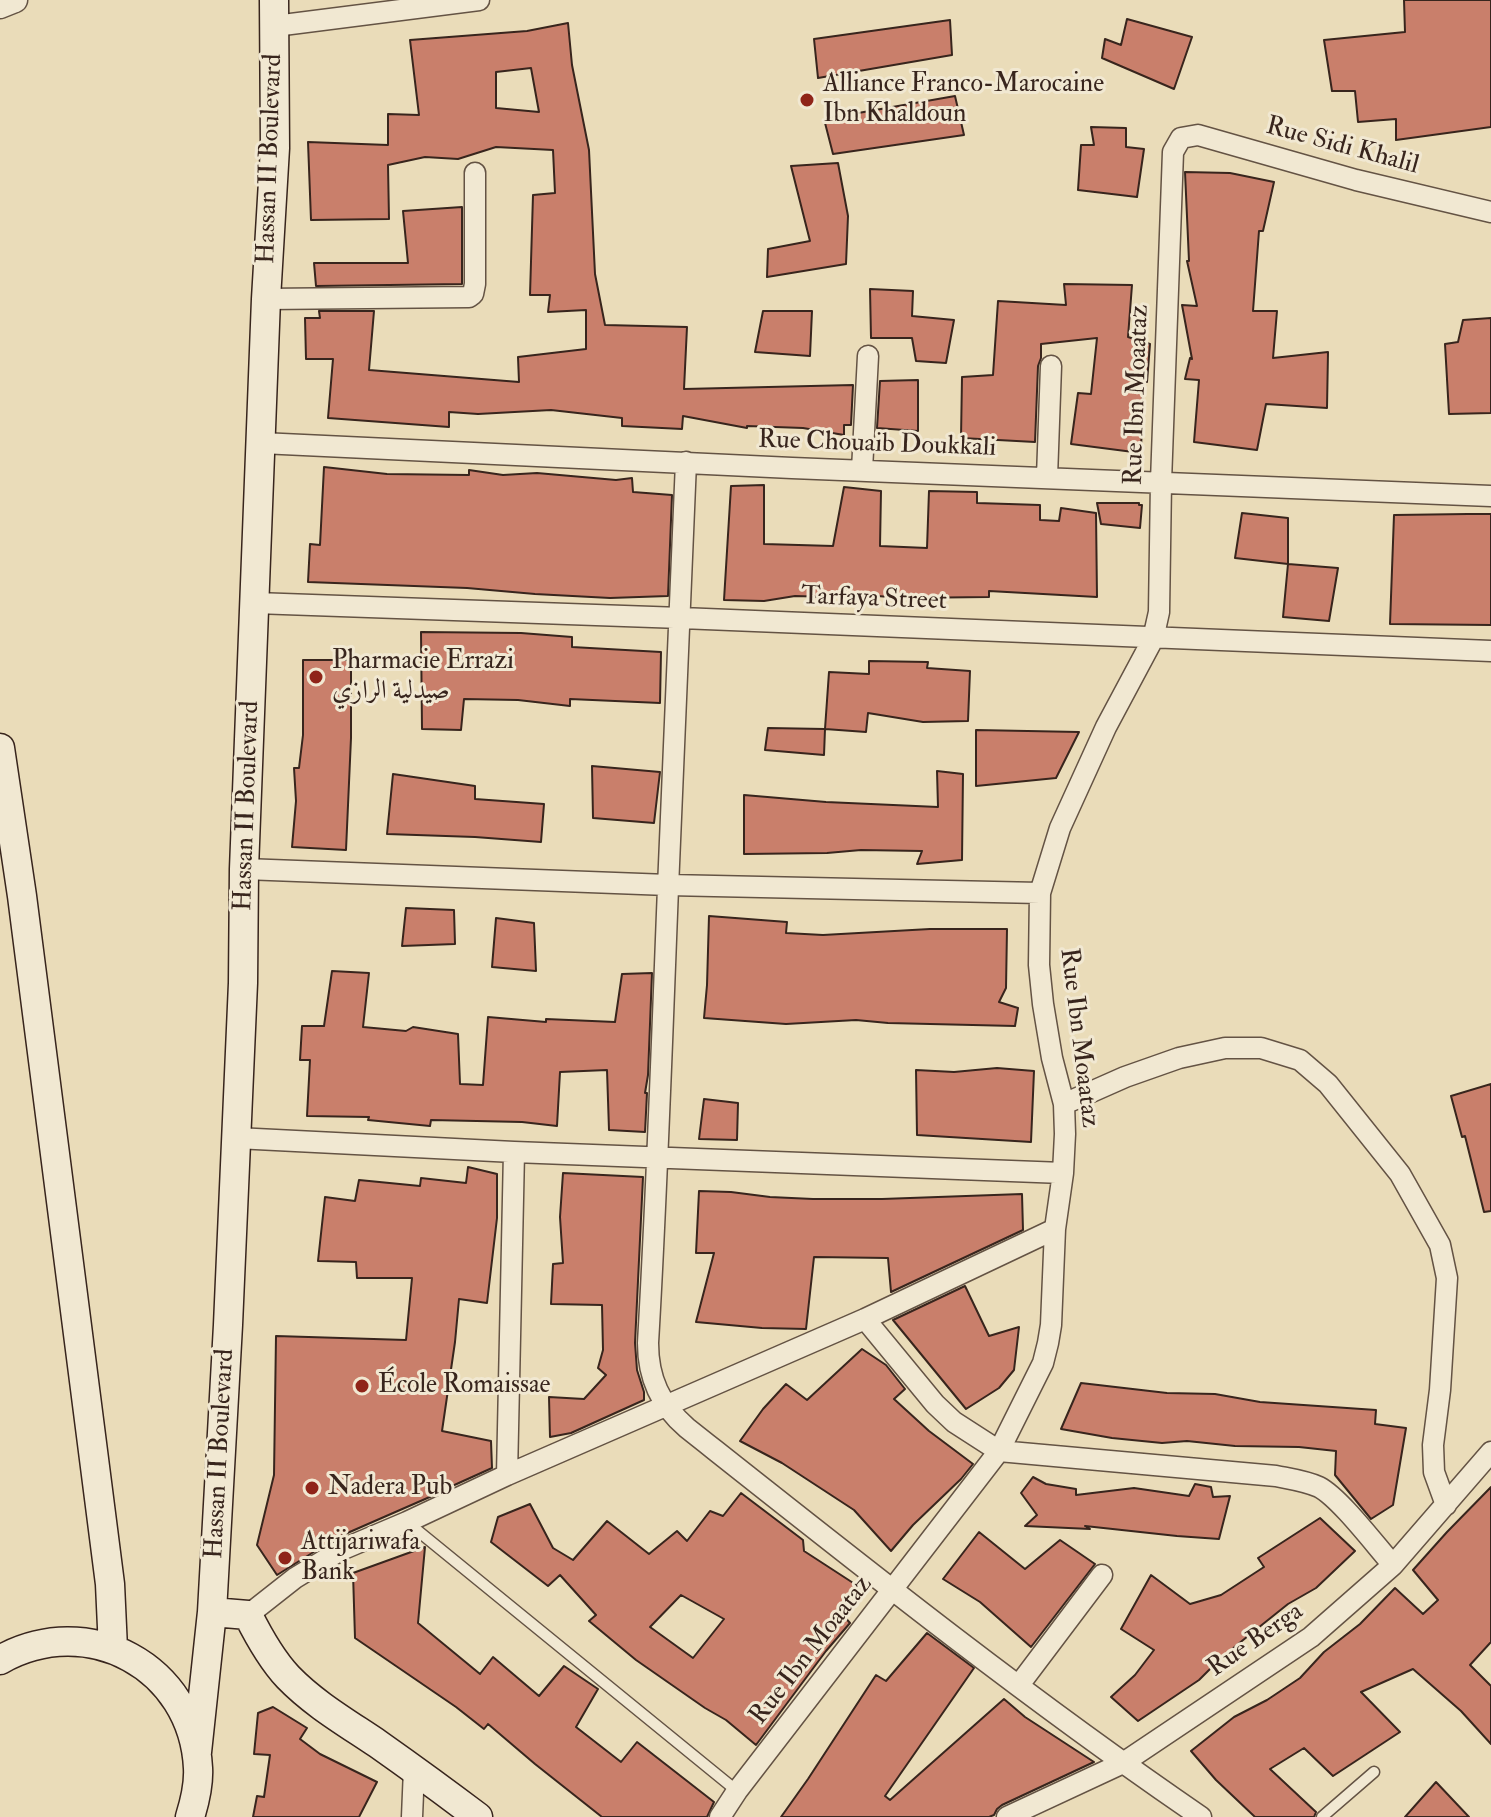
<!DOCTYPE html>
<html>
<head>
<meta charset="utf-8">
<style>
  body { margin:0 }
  canvas { display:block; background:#eadcb9 }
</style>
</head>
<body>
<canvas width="1491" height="1817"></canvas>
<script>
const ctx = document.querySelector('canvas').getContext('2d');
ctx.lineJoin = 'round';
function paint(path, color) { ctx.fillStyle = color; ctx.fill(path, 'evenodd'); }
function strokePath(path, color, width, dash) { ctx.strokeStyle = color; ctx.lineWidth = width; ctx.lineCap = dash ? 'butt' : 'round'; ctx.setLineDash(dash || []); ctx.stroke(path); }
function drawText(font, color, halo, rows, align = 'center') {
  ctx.font = font + ' "IM FELL Double Pica",Amiri,serif'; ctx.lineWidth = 6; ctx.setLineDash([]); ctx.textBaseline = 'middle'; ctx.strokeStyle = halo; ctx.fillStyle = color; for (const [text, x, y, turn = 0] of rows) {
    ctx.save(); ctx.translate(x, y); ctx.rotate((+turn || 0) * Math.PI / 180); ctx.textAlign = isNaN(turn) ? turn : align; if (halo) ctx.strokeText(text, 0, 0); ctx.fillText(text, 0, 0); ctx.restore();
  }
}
const building = new Path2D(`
  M 1404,0 L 1491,0 L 1491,127 L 1396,140 L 1396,119 L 1358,122 L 1355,91 L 1332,91 L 1324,40 L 1405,32 Z
  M 1127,19 L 1192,37 L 1174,89 L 1102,58 L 1105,39 L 1121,45 Z
  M 950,20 L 952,55 L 818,78 L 814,39 Z
  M 568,23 L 572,65 L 589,150 L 595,274 L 605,325 L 687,327 L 684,389 L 853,385 L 851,425 L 844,425 L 844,435 L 803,428 L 747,426 L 747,428 L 683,416 L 682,429 L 622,426 L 622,418 L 551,410 L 478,414 L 449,412 L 449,427 L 328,418 L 333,359 L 306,359 L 305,318 L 320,318 L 319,311 L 374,311 L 369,370 L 519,382 L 518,357 L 586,349 L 586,310 L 548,312 L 550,295 L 530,295 L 533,195 L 555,193 L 553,150 L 496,147 L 458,159 L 425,157 L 388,165 L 389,219 L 311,220 L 308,142 L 388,145 L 388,114 L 419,115 L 410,40 L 527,31 ZM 531,68 L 539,112 L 496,108 L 496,72 Z
  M 955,96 L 964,135 L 833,154 L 824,119 Z
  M 1091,127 L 1126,128 L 1126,147 L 1144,149 L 1137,197 L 1078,190 L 1081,145 L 1094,145 Z
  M 838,163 L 848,216 L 846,264 L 767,277 L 768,249 L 810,241 L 791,166 Z
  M 1185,172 L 1230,173 L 1274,182 L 1263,231 L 1259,231 L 1253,311 L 1277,311 L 1273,358 L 1328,352 L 1327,408 L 1266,404 L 1257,450 L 1194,442 L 1199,380 L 1185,379 L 1190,358 L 1192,359 L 1182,305 L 1197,306 L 1187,261 L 1189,261 Z
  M 462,207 L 462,284 L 316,286 L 314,263 L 408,263 L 403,211 Z
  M 1064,284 L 1132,285 L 1128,337 L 1150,344 L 1147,382 L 1143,381 L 1141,453 L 1071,444 L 1078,393 L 1091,394 L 1097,338 L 1041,344 L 1041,358 L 1038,366 L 1035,442 L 961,438 L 962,377 L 993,375 L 998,301 L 1066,305 Z
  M 870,289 L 913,291 L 912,316 L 954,320 L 946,363 L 916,361 L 912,338 L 871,338 Z
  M 763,311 L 812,311 L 810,356 L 755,352 Z
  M 1491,318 L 1491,413 L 1449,414 L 1445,344 L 1458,342 L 1463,320 Z
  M 918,380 L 918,431 L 877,428 L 880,381 Z
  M 324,467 L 387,474 L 469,475 L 469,470 L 503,475 L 537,473 L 616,480 L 632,478 L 633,492 L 672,495 L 668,596 L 610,598 L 535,594 L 467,588 L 308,582 L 310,544 L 320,545 Z
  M 764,485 L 764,544 L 833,546 L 844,487 L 881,491 L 880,546 L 927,548 L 929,491 L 977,492 L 977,503 L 1040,505 L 1040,520 L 1059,521 L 1061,508 L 1096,513 L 1097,597 L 989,591 L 989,597 L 901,598 L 866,595 L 829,597 L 795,596 L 764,601 L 724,600 L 731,486 Z
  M 1097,503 L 1139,503 L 1139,505 L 1142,505 L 1140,528 L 1101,524 Z
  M 1242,513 L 1288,518 L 1288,564 L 1235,558 Z
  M 1468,514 L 1491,514 L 1491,625 L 1390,624 L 1394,515 Z
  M 1288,564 L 1338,568 L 1329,621 L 1283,617 Z
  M 421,632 L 521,633 L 572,637 L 572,647 L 661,652 L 660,703 L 570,699 L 570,706 L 518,700 L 464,699 L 461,730 L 422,729 Z
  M 303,660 L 351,660 L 351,738 L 346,850 L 292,847 L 296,801 L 294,768 L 299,768 L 303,735 Z
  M 869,661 L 928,662 L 927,668 L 970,671 L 968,721 L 923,722 L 868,713 L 866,732 L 825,729 L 829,672 L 869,674 Z
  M 768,728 L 825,729 L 824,755 L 765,750 Z
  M 976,730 L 1079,732 L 1056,778 L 976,786 Z
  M 592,766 L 660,772 L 654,823 L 593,818 Z
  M 937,771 L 963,774 L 962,860 L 917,864 L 922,851 L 861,850 L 827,853 L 744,854 L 744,795 L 826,802 L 938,807 Z
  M 393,774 L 475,786 L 475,799 L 544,804 L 541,842 L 475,837 L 387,834 Z
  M 406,908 L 454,910 L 455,944 L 402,946 Z
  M 709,916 L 787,922 L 786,933 L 823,935 L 930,929 L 1007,929 L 1006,988 L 999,1002 L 1018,1008 L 1015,1026 L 888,1023 L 856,1020 L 786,1024 L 704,1018 L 707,985 Z
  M 496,918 L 534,923 L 536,971 L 492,967 Z
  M 332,971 L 369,973 L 363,1027 L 406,1031 L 413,1027 L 458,1034 L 460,1084 L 483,1085 L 488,1017 L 546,1022 L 546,1019 L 615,1022 L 622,974 L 652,973 L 648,1075 L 645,1093 L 647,1093 L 645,1132 L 609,1130 L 607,1070 L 560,1072 L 557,1126 L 522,1122 L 431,1120 L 430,1126 L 368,1120 L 369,1117 L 307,1116 L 310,1060 L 300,1060 L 302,1026 L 324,1026 Z
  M 997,1068 L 1034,1071 L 1031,1142 L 917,1135 L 916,1070 L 954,1072 Z
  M 1491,1084 L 1491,1211 L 1484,1212 L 1465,1136 L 1462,1137 L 1451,1096 Z
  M 704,1099 L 738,1103 L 737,1140 L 699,1139 Z
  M 468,1167 L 497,1174 L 497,1218 L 487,1303 L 459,1299 L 455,1342 L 442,1431 L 491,1441 L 492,1468 L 450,1487 L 435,1487 L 432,1496 L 336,1538 L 277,1575 L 257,1545 L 274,1475 L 276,1336 L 406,1340 L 412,1278 L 357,1278 L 356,1262 L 318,1261 L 325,1197 L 355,1201 L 359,1180 L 420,1186 L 421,1178 L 466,1183 Z
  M 563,1173 L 643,1177 L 635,1343 L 637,1370 L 644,1392 L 644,1400 L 571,1433 L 550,1437 L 549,1397 L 584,1399 L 606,1375 L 598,1368 L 603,1350 L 602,1305 L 551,1304 L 553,1264 L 563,1263 L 560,1217 Z
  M 699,1191 L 731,1192 L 770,1197 L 813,1199 L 882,1199 L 1022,1194 L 1023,1230 L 891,1292 L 888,1258 L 814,1257 L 806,1329 L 762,1328 L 696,1322 L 714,1253 L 696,1253 Z
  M 965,1286 L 989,1336 L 1019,1327 L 1014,1370 L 999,1388 L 966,1409 L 893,1320 Z
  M 862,1349 L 886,1365 L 905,1389 L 894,1399 L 929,1431 L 973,1464 L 961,1479 L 913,1525 L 891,1551 L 854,1510 L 782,1463 L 740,1441 L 763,1409 L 786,1384 L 807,1400 Z
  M 1081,1383 L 1167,1393 L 1215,1394 L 1260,1402 L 1376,1410 L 1375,1424 L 1406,1428 L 1393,1505 L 1371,1519 L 1335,1475 L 1336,1451 L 1299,1447 L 1235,1446 L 1187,1441 L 1162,1443 L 1112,1438 L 1061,1429 Z
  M 1033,1477 L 1046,1484 L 1076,1489 L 1076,1495 L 1134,1488 L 1189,1496 L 1195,1484 L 1211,1487 L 1213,1497 L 1230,1496 L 1219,1539 L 1177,1536 L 1085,1526 L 1090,1529 L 1025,1526 L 1037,1515 L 1021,1493 Z
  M 1491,1487 L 1491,1642 L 1470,1665 L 1491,1686 L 1491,1744 L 1461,1711 L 1413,1669 L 1361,1692 L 1400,1732 L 1333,1776 L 1304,1748 L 1270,1769 L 1316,1812 L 1314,1817 L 1255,1817 L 1216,1780 L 1191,1751 L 1234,1717 L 1267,1700 L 1300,1678 L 1324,1652 L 1360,1624 L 1395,1588 L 1423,1614 L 1438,1600 L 1413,1570 L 1447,1532 Z
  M 741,1493 L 803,1540 L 804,1551 L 864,1590 L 842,1614 L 850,1623 L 826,1651 L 756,1745 L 726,1720 L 705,1708 L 636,1660 L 589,1621 L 596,1615 L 560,1575 L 548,1586 L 491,1542 L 498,1517 L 530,1504 L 553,1548 L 573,1560 L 607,1521 L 649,1554 L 677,1531 L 687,1541 L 710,1511 L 723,1516 ZM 681,1595 L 724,1619 L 693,1658 L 650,1627 Z
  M 1320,1518 L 1355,1551 L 1316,1588 L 1288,1604 L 1248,1636 L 1220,1659 L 1199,1680 L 1138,1721 L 1111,1697 L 1135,1675 L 1154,1650 L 1121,1629 L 1151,1575 L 1190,1604 L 1221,1595 L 1264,1567 L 1258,1558 Z
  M 979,1532 L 1025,1569 L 1060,1540 L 1095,1564 L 1031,1647 L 980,1602 L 943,1579 Z
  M 425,1547 L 418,1623 L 480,1674 L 493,1657 L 539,1696 L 564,1666 L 598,1689 L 576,1727 L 621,1762 L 637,1742 L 714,1802 L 707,1817 L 602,1817 L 535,1764 L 488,1724 L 484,1729 L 456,1707 L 355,1638 L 353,1573 Z
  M 927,1633 L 974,1668 L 885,1796 L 890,1800 L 1004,1699 L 1025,1717 L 1094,1762 L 1002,1805 L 997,1809 L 994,1815 L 989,1817 L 781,1817 L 808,1779 L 876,1675 L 886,1681 Z
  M 273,1707 L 307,1728 L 300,1739 L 320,1754 L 377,1782 L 359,1817 L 253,1817 L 257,1796 L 264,1797 L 270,1755 L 254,1754 L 258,1713 Z
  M 1436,1782 L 1469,1817 L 1405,1817 Z`);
paint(building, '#c97f6b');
strokePath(building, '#38251d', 2);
const service = new Path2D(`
  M 407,1522 L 737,1791
  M 1322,1817 L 1374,1772`);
const minor = new Path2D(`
  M 275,26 L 479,0
  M 266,299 L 469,297 L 473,294 L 475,284 L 475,173
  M 261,443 L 792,468 L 1491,496
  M 686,462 C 681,604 673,746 668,888 C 662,1039 657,1191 648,1343 C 648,1378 660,1405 687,1428 C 855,1561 1024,1696 1201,1817
  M 862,470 L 868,356
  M 1047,477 L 1051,366
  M 255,603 L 681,618 L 1491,651
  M 244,869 L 668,885 L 1040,893
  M 1064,1104 L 1125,1077 L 1179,1058 L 1225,1048 L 1261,1048 L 1300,1060 L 1328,1084 L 1400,1174 L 1440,1245 L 1447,1278 L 1440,1390 L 1433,1445 L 1434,1472 L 1446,1505
  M 236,1138 L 514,1152 L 1063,1173
  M 865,1319 L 935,1404 L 954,1422 L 999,1451 L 1276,1476 C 1291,1479 1306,1481 1319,1487 C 1340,1498 1376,1546 1393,1565
  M 507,1475 L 514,1152
  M 248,1615 L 295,1578 L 341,1550 L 407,1522 L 507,1475 L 865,1319 L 1055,1229
  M 1019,1685 L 1102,1575
  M 412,1817 L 414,1769
  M 720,1817 L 737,1791 L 999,1451 L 1043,1363 L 1048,1343 L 1051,1325 L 1055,1229 L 1063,1173 L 1065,1134 L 1064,1104 L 1052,1058 L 1043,1004 L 1039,965 L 1040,893 L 1060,828 L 1106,727 L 1153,639 L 1159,612 L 1161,482 L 1173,152 L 1181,138 L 1198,135 L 1356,180 L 1491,212
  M 1007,1817 L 1123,1763 L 1311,1637 L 1393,1565 L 1491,1452`);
const tertiary = new Path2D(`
  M 0,6 L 15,0`);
const secondary = new Path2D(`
  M 0,748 L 22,896 L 110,1584 L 113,1649
  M 212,1612 L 248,1615 C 259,1637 271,1659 288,1677 C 314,1704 347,1723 378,1744 C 412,1768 445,1792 478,1817
  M 0,1660 C 88,1610 193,1667 198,1768 C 199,1785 195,1801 190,1817
  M 197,1752 L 212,1612 L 228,1325 L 243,983 L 244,869 L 266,299 L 275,148 L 274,0`);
strokePath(service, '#645344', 13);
strokePath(minor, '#645344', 23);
strokePath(tertiary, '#645344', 27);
strokePath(secondary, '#38251d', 31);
strokePath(service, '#f1e8d2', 10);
strokePath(minor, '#f1e8d2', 20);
strokePath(tertiary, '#f1e8d2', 24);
strokePath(secondary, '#f1e8d2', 28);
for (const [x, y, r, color] of [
  [807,100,8,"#8f2418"],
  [316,677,8,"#8f2418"],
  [362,1386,8,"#8f2418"],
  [312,1488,8,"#8f2418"],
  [285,1558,8,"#8f2418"]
]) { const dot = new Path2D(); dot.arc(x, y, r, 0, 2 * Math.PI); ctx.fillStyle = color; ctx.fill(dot); strokePath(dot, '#f1e8d2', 3); }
drawText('26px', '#38251d', '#f1e8d2', [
  ["Alliance Franco-Marocaine",823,85],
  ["Ibn Khaldoun",823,115],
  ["Pharmacie Errazi",332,662],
  ["صيدلية الرازي",332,692],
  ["École Romaissae",378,1386],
  ["Nadera Pub",328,1488],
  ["Attijariwafa",301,1543],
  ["Bank",301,1573]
], 'left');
drawText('26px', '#38251d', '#f1e8d2', [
  ["Rue Sidi Khalil",1342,147,15],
  ["Hassan II Boulevard",271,159,-88],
  ["Rue Ibn Moaataz",1138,395,-88],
  ["Rue Chouaib Doukkali",877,445,2],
  ["Tarfaya Street",874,600,2],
  ["Hassan II Boulevard",248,806,-88],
  ["Rue Ibn Moaataz",1078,1038,83],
  ["Hassan II Boulevard",221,1454,-87],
  ["Rue Berga",1256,1641,-35],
  ["Rue Ibn Moaataz",812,1651,-52]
]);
</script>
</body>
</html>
